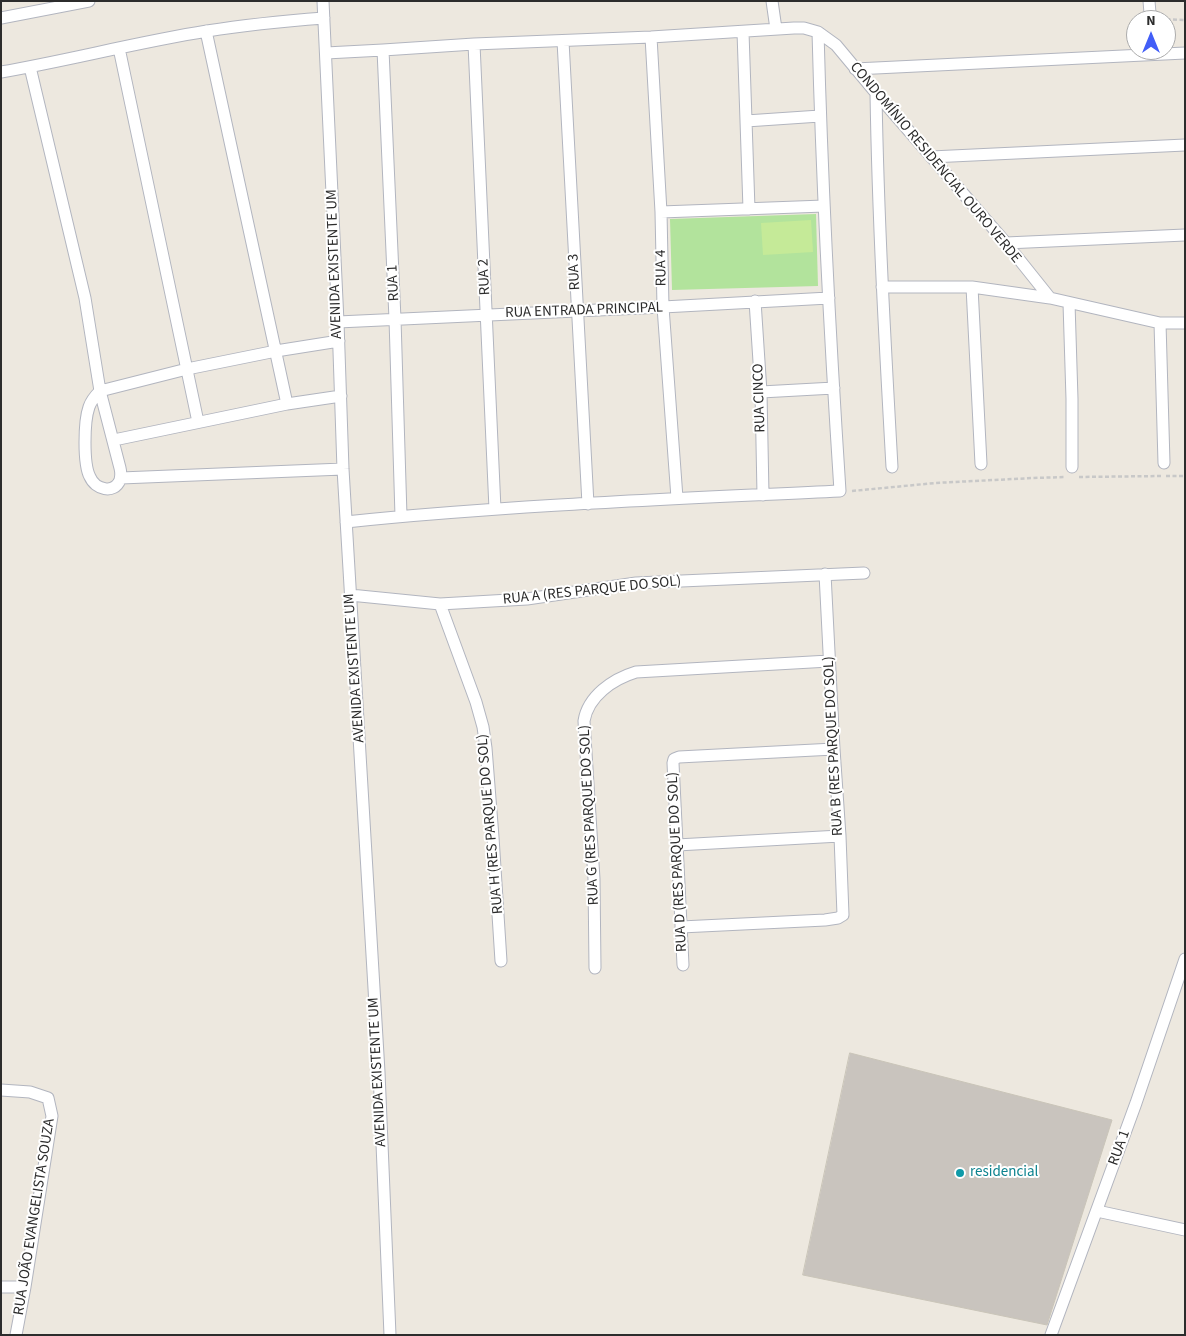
<!DOCTYPE html>
<html>
<head>
<meta charset="utf-8">
<style>
  body { margin:0 }
  #map { position:relative; width:1186px; height:1336px; overflow:hidden; background:#ede8df; font-family:"Source Sans 3",sans-serif }
  canvas { display:block }
  .frame { position:absolute; inset:0; border:2px solid #2c2c2c; pointer-events:none }
  .north { position:absolute; left:1126px; top:10px; width:50px; height:50px; box-sizing:border-box; background:#fff; border:1px solid #ababab; border-radius:50%; rotate:0deg; font-size:14px; font-weight:700; line-height:20px; text-align:center; color:#2c2c2c }
  .north::after { content:''; display:block; margin:auto; width:18px; height:22px; background:#425ef7; clip-path:polygon(50% 0,100% 100%,50% 72%,0 100%) }
</style>
</head>
<body>
<div id="map">
<canvas width="1186" height="1336"></canvas>
<div class="frame"></div>
<div class="north">N</div>
</div>
<script>
const ctx = document.querySelector('canvas').getContext('2d');
ctx.lineJoin = 'round';
function paint(path, color) { ctx.fillStyle = color; ctx.fill(path, 'evenodd'); }
function strokePath(path, color, width, dash) { ctx.strokeStyle = color; ctx.lineWidth = width; ctx.lineCap = dash ? 'butt' : 'round'; ctx.setLineDash(dash || []); ctx.stroke(path); }
function drawText(font, color, halo, rows, align = 'center') {
  ctx.font = font + ' "Source Sans 3",sans-serif'; ctx.lineWidth = 4; ctx.setLineDash([]); ctx.textBaseline = 'middle'; ctx.strokeStyle = halo; ctx.fillStyle = color; for (const [text, x, y, turn = 0] of rows) {
    ctx.save(); ctx.translate(x, y); ctx.rotate((+turn || 0) * Math.PI / 180); ctx.textAlign = isNaN(turn) ? turn : align; if (halo) ctx.strokeText(text, 0, 0); ctx.fillText(text, 0, 0); ctx.restore();
  }
}
paint(new Path2D(`
  M 816,214 L 818,286 L 672,290 L 670,219 Z`), '#b2e39c');
paint(new Path2D(`
  M 811,220 L 813,252 L 763,255 L 761,223 Z`), '#c5ea98');
const building = new Path2D(`
  M 850,1053 L 1112,1120 L 1047,1325 L 803,1275 Z`);
paint(building, '#c9c4be');
strokePath(building, '#c9c4b8', 1);
const street = new Path2D(`
  M 323,1 L 338,322 L 343,469 L 379,1072 L 390,1335
  M 772,1 L 776,29
  M 1149,1 L 1150,13
  M 1,18 L 89,1
  M 206,31 L 287,404
  M 743,32 L 749,209
  M 651,37 L 661,212 L 663,307 L 677,498
  M 563,41 L 588,504
  M 474,44 L 495,509
  M 119,48 L 198,422
  M 383,50 L 395,319 L 401,516
  M 326,53 L 383,50 L 474,44 L 651,37 L 794,28 L 804,28 L 818,32 L 836,45 L 876,93 L 1006,243 L 1050,298
  M 30,67 L 85,298 L 100,391 L 120,468 C 121,472 121,476 120,480 C 114,495 95,489 90,477 C 83,464 84,421 89,407 C 91,401 95,396 100,391 L 187,369 L 276,351 L 339,341
  M 855,69 L 1185,53
  M 1,72 C 70,60 138,42 207,31 C 245,25 285,21 324,18
  M 876,93 C 878,218 885,343 892,467
  M 746,121 L 820,116
  M 931,157 L 1185,145
  M 661,212 L 824,206
  M 1006,243 L 1185,235
  M 882,287 L 972,287 L 1050,298 L 1160,323 L 1185,323
  M 972,287 L 981,464
  M 755,301 L 761,392 L 763,495
  M 1069,303 L 1072,399 L 1072,467
  M 338,322 L 663,307 L 829,298
  M 1160,323 L 1164,463
  M 761,392 L 834,388
  M 114,440 L 287,404 L 341,396
  M 121,478 L 343,469
  M 346,522 C 510,505 675,499 840,491 C 830,338 822,185 818,32
  M 350,595 L 440,604 L 527,599 L 636,583 L 864,573
  M 440,604 L 476,702 L 483,727 L 486,748 L 493,837 L 501,961
  M 677,845 L 840,836
  M 681,927 L 825,920 L 838,918 L 843,915 L 840,836 L 834,749 L 825,574
  M 683,965 L 673,763 L 674,759 L 679,757 L 834,749
  M 595,968 L 594,879 L 584,721 C 588,696 613,679 636,672 L 829,661
  M 1,1090 L 30,1092 L 48,1098 L 52,1116 L 25,1287 L 16,1335
  M 1097,1211 L 1185,1230
  M 1,1287 L 25,1287
  M 1051,1335 L 1136,1103 L 1185,959`);
strokePath(street, '#b2b5bf', 13);
strokePath(new Path2D(`
  M 1160,19 L 1185,20
  M 1166,476 L 1185,476
  M 1079,477 L 1161,476
  M 852,491 L 935,483 L 1033,478 L 1066,477`), '#c8c8c8', 2.5, [4, 2.5]);
strokePath(street, '#fff', 11);
for (const [x, y, r, color] of [
  [960,1173,5,"#0f9aa8"]
]) { const dot = new Path2D(); dot.arc(x, y, r, 0, 2 * Math.PI); ctx.fillStyle = color; ctx.fill(dot); strokePath(dot, '#fff', 2); }
drawText('15px', '#2c2c2c', '#fff', [
  ["CONDOMÍNIO RESIDENCIAL OURO VERDE",935,163,50],
  ["AVENIDA EXISTENTE UM",335,264,-92],
  ["RUA 4",662,268,-91],
  ["RUA 3",575,272,-93],
  ["RUA 2",485,277,-93],
  ["RUA 1",394,283,-93],
  ["RUA ENTRADA PRINCIPAL",584,311,-2],
  ["RUA CINCO",760,398,-92],
  ["RUA A (RES PARQUE DO SOL)",592,591,-6],
  ["AVENIDA EXISTENTE UM",355,668,-94],
  ["RUA B (RES PARQUE DO SOL)",834,746,-93],
  ["RUA G (RES PARQUE DO SOL)",590,815,-93],
  ["RUA H (RES PARQUE DO SOL)",491,824,-95],
  ["RUA D (RES PARQUE DO SOL)",678,862,-93],
  ["AVENIDA EXISTENTE UM",378,1072,-93],
  ["RUA 1",1120,1148,-70],
  ["RUA JOÃO EVANGELISTA SOUZA",35,1217,-81]
]);
drawText('15px', '#0d838f', '#fff', [
  ["residencial",970,1173]
], 'left');
</script>
</body>
</html>
